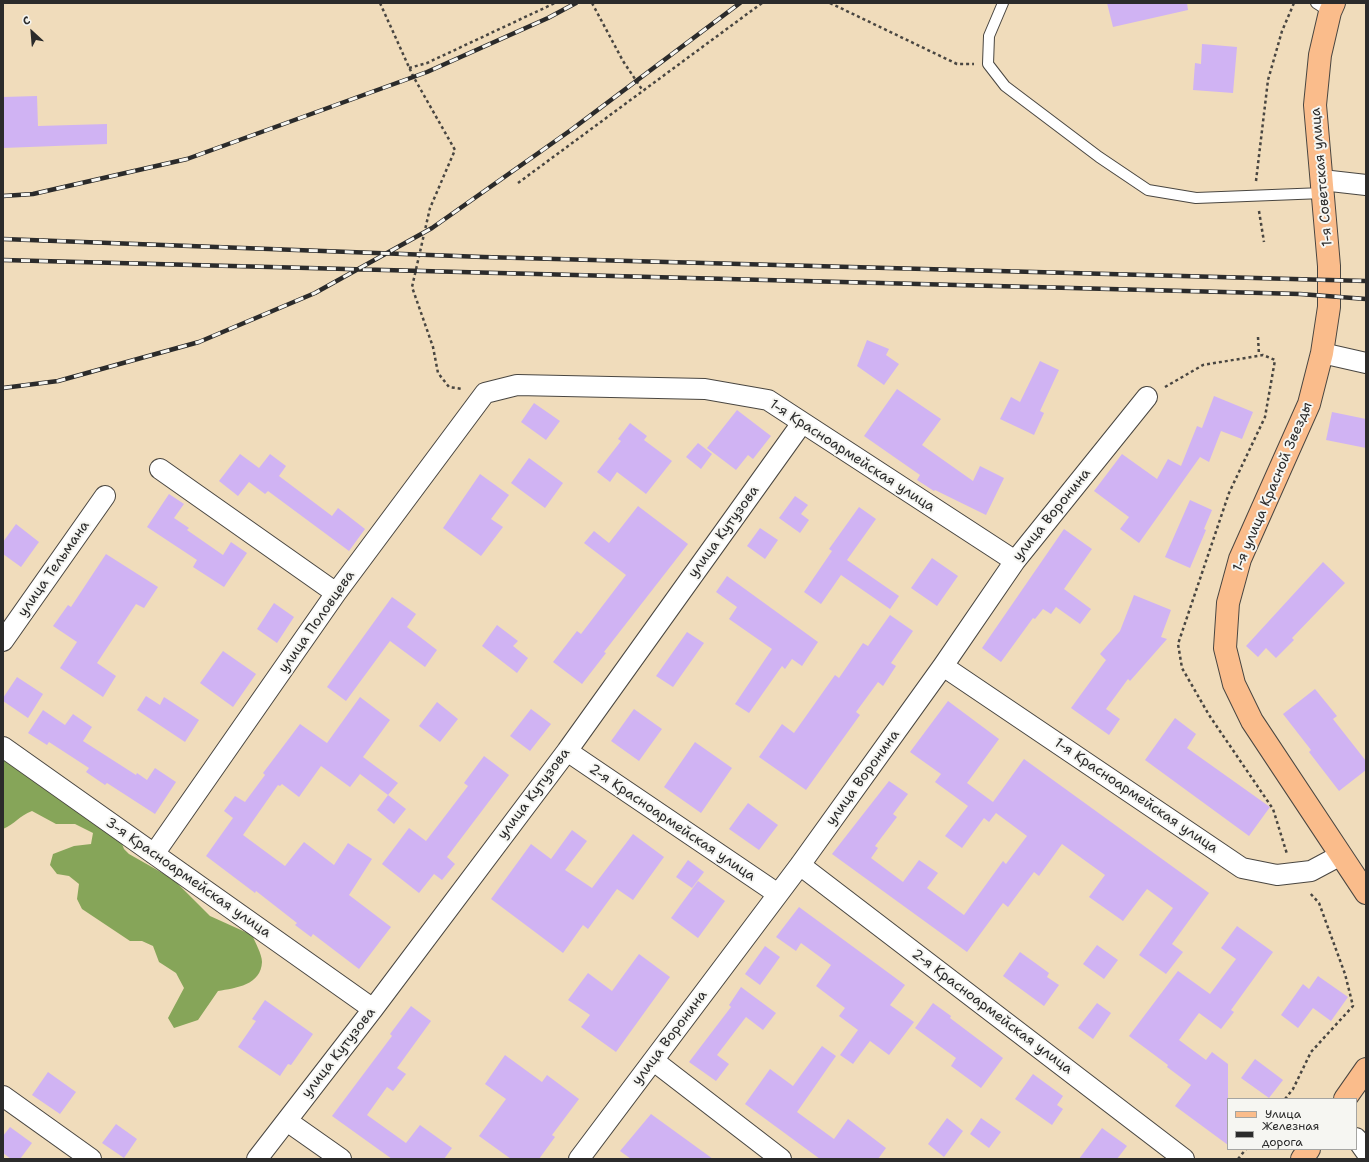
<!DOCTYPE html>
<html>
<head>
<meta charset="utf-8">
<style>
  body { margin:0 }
  #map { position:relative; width:1369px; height:1162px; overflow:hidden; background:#f0dcbb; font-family:"Shantell Sans",sans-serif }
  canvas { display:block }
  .frame { position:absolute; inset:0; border:4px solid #2b2b2b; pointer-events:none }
  .legend { position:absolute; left:1227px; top:1098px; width:130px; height:52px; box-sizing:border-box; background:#f6f6f2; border:1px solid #a5a5a2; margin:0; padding:5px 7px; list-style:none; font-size:12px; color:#2b2b2b }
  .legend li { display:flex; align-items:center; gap:8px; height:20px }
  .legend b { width:20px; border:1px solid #a5a5a2 }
  .north { position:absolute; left:12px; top:12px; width:40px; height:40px; -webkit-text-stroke:3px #f6f6f2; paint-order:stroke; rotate:334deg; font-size:11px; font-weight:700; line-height:16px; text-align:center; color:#2b2b2b }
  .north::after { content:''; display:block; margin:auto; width:14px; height:18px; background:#2b2b2b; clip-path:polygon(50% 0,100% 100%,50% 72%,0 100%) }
</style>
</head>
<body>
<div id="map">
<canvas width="1369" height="1162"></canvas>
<div class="frame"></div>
<ul class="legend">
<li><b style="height:5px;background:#fabc8b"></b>Улица</li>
<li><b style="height:5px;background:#2b2b2b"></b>Железная дорога</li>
</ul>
<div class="north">С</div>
</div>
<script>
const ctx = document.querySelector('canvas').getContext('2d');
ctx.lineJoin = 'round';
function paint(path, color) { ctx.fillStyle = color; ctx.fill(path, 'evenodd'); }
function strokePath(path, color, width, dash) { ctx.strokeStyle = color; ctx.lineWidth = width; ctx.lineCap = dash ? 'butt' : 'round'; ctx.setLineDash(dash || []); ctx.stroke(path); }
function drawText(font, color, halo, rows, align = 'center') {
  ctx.font = font + ' "Shantell Sans",sans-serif'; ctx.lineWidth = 4; ctx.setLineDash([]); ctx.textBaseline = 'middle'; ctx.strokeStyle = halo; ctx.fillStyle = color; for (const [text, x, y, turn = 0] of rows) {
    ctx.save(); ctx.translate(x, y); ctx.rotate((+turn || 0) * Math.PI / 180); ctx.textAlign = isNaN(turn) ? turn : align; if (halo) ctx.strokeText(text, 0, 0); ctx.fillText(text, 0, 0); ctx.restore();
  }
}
paint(new Path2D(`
  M 3,758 L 116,828 L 124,849 L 129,854 L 173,879 L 210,916 L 252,935 C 255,942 262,954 262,962 C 261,985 236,988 218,991 L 198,1020 L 174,1028 L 168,1018 L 184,988 L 176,973 L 159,962 L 153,946 L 142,941 L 130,941 L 82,909 L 77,899 L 79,884 L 69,876 L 57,874 L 50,865 L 53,854 L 74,846 L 91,844 L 93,833 L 75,824 L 56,824 L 32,811 C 19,816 15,824 3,829 Z`), '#86a559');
paint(new Path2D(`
  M 1107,3 L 1187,3 L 1188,10 L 1113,27 Z
  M 1202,44 L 1237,47 L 1233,93 L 1193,90 L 1195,63 L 1201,64 Z
  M 37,96 L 38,126 L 107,124 L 107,144 L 3,148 L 3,97 Z
  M 867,340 L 889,349 L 886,355 L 899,364 L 884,385 L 857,366 Z
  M 1040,361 L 1059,370 L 1040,411 L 1044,413 L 1034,435 L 1000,419 L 1011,397 L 1020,402 Z
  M 897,389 L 941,419 L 922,445 L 973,481 L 980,466 L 1004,478 L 986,515 L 935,490 L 934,491 L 917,480 L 920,475 L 864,436 Z
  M 1214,396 L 1253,412 L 1242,439 L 1221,431 L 1209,462 L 1200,457 L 1139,543 L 1120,529 L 1129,517 L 1094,491 L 1122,454 L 1157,479 L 1168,459 L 1181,466 L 1197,426 L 1202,428 Z
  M 534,403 L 560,421 L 546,440 L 521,422 Z
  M 737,410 L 771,436 L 753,459 L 748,455 L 736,470 L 707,448 Z
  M 1332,412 L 1366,419 L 1366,448 L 1326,440 Z
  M 630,423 L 647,436 L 644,440 L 672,461 L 646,494 L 617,472 L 610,482 L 597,472 L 621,441 L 618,439 Z
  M 698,443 L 712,454 L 701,469 L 686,457 Z
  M 240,454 L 259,468 L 270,454 L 286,466 L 279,476 L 332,516 L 338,508 L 365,529 L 349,551 L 268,491 L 265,494 L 249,482 L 238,496 L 219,481 Z
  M 529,458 L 563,483 L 545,508 L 511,483 Z
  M 480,474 L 509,495 L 491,519 L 503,527 L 481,556 L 443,528 Z
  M 169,494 L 184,504 L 174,518 L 189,528 L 187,530 L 223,555 L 231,542 L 247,553 L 224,587 L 193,567 L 197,560 L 147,527 Z
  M 795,496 L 808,505 L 801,514 L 809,520 L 800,533 L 779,518 Z
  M 1190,500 L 1212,510 L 1204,529 L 1206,530 L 1190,568 L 1165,557 Z
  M 638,506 L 688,544 L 604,652 L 606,653 L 582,684 L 553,662 L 577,631 L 581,634 L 626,575 L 584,543 L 594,531 L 609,543 Z
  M 859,507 L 876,519 L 847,560 L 899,596 L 890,609 L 841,575 L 821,604 L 804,592 L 832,551 L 829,549 Z
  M 16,524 L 39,542 L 21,567 L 3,554 L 3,542 Z
  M 760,528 L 778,540 L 765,559 L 747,546 Z
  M 1064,529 L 1092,549 L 1064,589 L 1091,609 L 1080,624 L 1056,607 L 1051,614 L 1043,609 L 1035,619 L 1033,618 L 1001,662 L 982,648 Z
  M 106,554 L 158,587 L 144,608 L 136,604 L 97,663 L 116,676 L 103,697 L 60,668 L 77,642 L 53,626 L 68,605 L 71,607 Z
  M 932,558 L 958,576 L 937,606 L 911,588 Z
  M 1323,562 L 1345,583 L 1292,638 L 1294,640 L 1276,658 L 1266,648 L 1258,657 L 1246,646 Z
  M 727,576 L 818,642 L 802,666 L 792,659 L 785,669 L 782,666 L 749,713 L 735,704 L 772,649 L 729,619 L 737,607 L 716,592 Z
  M 1134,595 L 1171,610 L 1161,637 L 1167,639 L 1130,681 L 1128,679 L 1106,709 L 1120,719 L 1109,735 L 1071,708 L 1106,660 L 1100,654 L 1120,631 Z
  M 392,597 L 416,614 L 407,627 L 437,650 L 425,667 L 390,641 L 346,701 L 327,687 Z
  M 274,603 L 294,617 L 277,643 L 257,629 Z
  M 890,615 L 913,631 L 891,663 L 896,666 L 883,686 L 878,682 L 856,712 L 860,715 L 806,790 L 759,757 L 782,724 L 794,733 L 835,675 L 839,678 L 863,643 L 868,646 Z
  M 497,625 L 518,641 L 513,646 L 528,658 L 517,673 L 482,646 Z
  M 687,632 L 704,643 L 673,687 L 656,676 Z
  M 223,651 L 256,674 L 233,707 L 200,683 Z
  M 17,677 L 43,694 L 28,718 L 3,701 L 3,698 Z
  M 1315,689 L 1337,716 L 1333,719 L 1366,761 L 1366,770 L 1339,791 L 1309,752 L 1311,750 L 1283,714 Z
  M 146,696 L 160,705 L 164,697 L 199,720 L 185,742 L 137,710 Z
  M 360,697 L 390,720 L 363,757 L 398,783 L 388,795 L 360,774 L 350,787 L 321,766 L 299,797 L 282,784 L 280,786 L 278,785 L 243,835 L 285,866 L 304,842 L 334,865 L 348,843 L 372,859 L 349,895 L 391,927 L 359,969 L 313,934 L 311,937 L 295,925 L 297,923 L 256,891 L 255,893 L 206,856 L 233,818 L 224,811 L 235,796 L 245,802 L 265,775 L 263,773 L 300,724 L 327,743 Z
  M 948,701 L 999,739 L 967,783 L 993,802 L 1024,759 L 1209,893 L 1172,944 L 1183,952 L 1166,974 L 1139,955 L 1173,908 L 1147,889 L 1123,921 L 1089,897 L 1105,875 L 1062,844 L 1039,876 L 1034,872 L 1008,907 L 1003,903 L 967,952 L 832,854 L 889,781 L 908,794 L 893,814 L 897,817 L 875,846 L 878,848 L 871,858 L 903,882 L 919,860 L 938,873 L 927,888 L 964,915 L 1003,861 L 1006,864 L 1027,836 L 996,813 L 989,822 L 984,818 L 962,848 L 945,836 L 968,806 L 935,782 L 941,774 L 910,752 Z
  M 437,702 L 458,719 L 440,742 L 419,726 Z
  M 531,709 L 551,724 L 530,751 L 510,736 Z
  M 634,709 L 662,729 L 639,761 L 611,741 Z
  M 43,710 L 65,725 L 73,714 L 92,727 L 83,741 L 136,775 L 137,773 L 147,780 L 155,768 L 176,782 L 155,814 L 107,783 L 105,785 L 86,772 L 89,768 L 49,742 L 47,745 L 28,733 Z
  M 1175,718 L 1196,734 L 1187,748 L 1270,807 L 1249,836 L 1145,760 Z
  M 695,742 L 732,768 L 701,813 L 664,787 Z
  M 484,756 L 509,775 L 447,857 L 455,864 L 442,880 L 434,874 L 419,893 L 382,864 L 409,828 L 426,841 L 468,786 L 464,783 Z
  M 388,795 L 406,809 L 394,824 L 377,810 Z
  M 748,803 L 778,825 L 759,850 L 729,829 Z
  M 572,830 L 587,841 L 565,870 L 592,888 L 633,834 L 664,857 L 633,900 L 617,889 L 588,929 L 583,925 L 563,953 L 491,899 L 531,844 L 551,859 Z
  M 688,860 L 704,872 L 692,888 L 676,877 Z
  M 698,881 L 725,901 L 698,938 L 671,918 Z
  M 799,907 L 905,985 L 890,1005 L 914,1022 L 889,1055 L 870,1041 L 853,1064 L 840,1055 L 858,1030 L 839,1016 L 845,1008 L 816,986 L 831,965 L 801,943 L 796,951 L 776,937 Z
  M 1237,926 L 1273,952 L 1231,1010 L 1234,1012 L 1221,1029 L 1199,1013 L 1179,1040 L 1206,1060 L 1212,1052 L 1228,1064 L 1228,1145 L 1175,1106 L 1191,1085 L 1167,1067 L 1168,1065 L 1129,1036 L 1178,971 L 1210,994 L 1236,959 L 1221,948 Z
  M 1097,945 L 1118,960 L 1104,979 L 1083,964 Z
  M 765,946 L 780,957 L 760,985 L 745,974 Z
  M 1020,952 L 1049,973 L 1047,977 L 1059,985 L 1044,1006 L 1003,976 Z
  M 639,954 L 670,977 L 616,1052 L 581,1027 L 590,1015 L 568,1000 L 588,973 L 612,991 Z
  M 1318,976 L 1348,997 L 1331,1021 L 1313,1008 L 1298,1028 L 1281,1015 L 1303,984 L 1309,989 Z
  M 741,987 L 776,1013 L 763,1030 L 746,1017 L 717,1055 L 729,1064 L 716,1081 L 689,1062 L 731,1007 L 729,1005 Z
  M 265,1000 L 313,1034 L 291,1065 L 288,1064 L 280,1076 L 238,1047 L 256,1021 L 252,1019 Z
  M 933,1003 L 951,1016 L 950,1018 L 1003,1058 L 981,1088 L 951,1066 L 956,1058 L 915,1028 Z
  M 1097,1003 L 1111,1013 L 1093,1039 L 1078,1028 Z
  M 411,1006 L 431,1021 L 397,1068 L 406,1074 L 393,1091 L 387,1087 L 367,1115 L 406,1143 L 420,1125 L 452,1148 L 444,1159 L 392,1159 L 332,1116 L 392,1036 L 390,1034 Z
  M 822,1046 L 836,1056 L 797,1112 L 834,1139 L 848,1119 L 886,1148 L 878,1159 L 820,1159 L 745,1104 L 770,1069 L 793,1086 Z
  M 505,1055 L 542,1082 L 547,1075 L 579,1099 L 552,1135 L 555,1137 L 539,1159 L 511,1159 L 479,1136 L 506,1099 L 485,1084 Z
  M 1255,1059 L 1283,1080 L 1269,1098 L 1241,1078 Z
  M 48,1072 L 76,1092 L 60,1114 L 32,1095 Z
  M 1033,1074 L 1063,1096 L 1057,1105 L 1063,1109 L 1052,1125 L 1015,1099 Z
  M 651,1114 L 713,1159 L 631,1159 L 620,1151 Z
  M 947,1118 L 963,1131 L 944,1157 L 928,1144 Z
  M 981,1118 L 1001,1132 L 989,1148 L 970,1134 Z
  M 116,1124 L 137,1139 L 124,1158 L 102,1143 Z
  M 10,1127 L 32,1143 L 20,1159 L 11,1159 L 3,1153 L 3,1136 Z
  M 1102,1128 L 1127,1146 L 1117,1159 L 1079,1159 Z`), '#d0b3f3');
const lane = new Path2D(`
  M 1003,3 L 989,36 L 988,64 L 1005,86 L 1099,157 L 1148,190 L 1196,198 L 1323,193
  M 1316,3 L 1330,12`);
const street = new Path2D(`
  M 1322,180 L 1366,185
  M 1322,353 L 1366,363
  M 160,469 L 336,593
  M 3,641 L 105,496
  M 943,666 L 1242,868 L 1277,875 L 1311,871 L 1341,855
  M 3,747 L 373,1009
  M 567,751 L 778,894
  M 154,854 L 336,593 L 485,393 L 517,385 L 705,389 L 768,400 L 1015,561
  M 800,865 L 1184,1159
  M 654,1061 L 781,1159
  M 3,1096 L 91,1159
  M 287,1121 L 341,1159
  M 1356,1138 L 1366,1152
  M 257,1159 L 373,1009 L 567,751 L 802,423
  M 579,1159 L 800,865 L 943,666 L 1015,561 L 1147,397`);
const primary = new Path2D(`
  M 1334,3 L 1330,12 L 1320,55 L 1315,105 L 1329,266 L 1329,307 L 1322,353 L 1309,404 L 1240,559 L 1228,603 L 1225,648 L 1234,684 L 1252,721 L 1366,893
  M 1345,1099 L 1366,1069
  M 1302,1159 L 1309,1149`);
strokePath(lane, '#494641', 12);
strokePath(street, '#494641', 22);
strokePath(primary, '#494641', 24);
strokePath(new Path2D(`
  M 380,3 L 413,76 L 455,150 L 430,208 L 412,287 L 433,347 L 438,373 L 449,387 L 463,389
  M 592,3 L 623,61 L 643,91
  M 830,3 L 957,64 L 974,64
  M 409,68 L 427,63 L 555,3
  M 1256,181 L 1268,80 L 1282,31 L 1294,3
  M 518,183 L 762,3
  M 1259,211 L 1264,242
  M 1258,337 L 1259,355
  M 1165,387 L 1203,365 L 1263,355 L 1275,360 L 1265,417 L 1229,493 L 1178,644 L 1182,668 L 1209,715 L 1273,809 L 1287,854
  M 1285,1099 L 1293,1089 L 1311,1052 L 1353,1006 L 1345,974 L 1319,903 L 1309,892
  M 1238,1159 L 1246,1149`), '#494641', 2.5, [3, 3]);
strokePath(lane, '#fff', 10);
strokePath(street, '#fff', 20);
strokePath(primary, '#fabc8b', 22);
const rail = new Path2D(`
  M 3,196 L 33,194 L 187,159 L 427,72 L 548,18 L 576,3
  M 3,239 L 483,257 L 1366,281
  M 3,260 L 1300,294 L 1366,299
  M 3,388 L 58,381 L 199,342 L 315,293 L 432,228 L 571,130 L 740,3`);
strokePath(rail, '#2b2b2b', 4.5);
strokePath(rail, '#f6f6f2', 3, [9]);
drawText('14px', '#2b2b2b', '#f6f6f2', [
  ["1-я Советская улица",1322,177,-95],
  ["1-я Красноармейская улица",852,456,33],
  ["1-я улица Красной Звезды",1273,487,-67],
  ["улица Воронина",1052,515,-51],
  ["улица Кутузова",724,532,-54],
  ["улица Тельмана",54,569,-55],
  ["улица Половцева",317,622,-55],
  ["улица Воронина",863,778,-54],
  ["улица Кутузова",534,794,-53],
  ["1-я Красноармейская улица",1136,796,34],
  ["2-я Красноармейская улица",672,823,34],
  ["3-я Красноармейская улица",188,878,35],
  ["2-я Красноармейская улица",992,1012,37],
  ["улица Воронина",670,1038,-53],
  ["улица Кутузова",339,1053,-52]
]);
</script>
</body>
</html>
